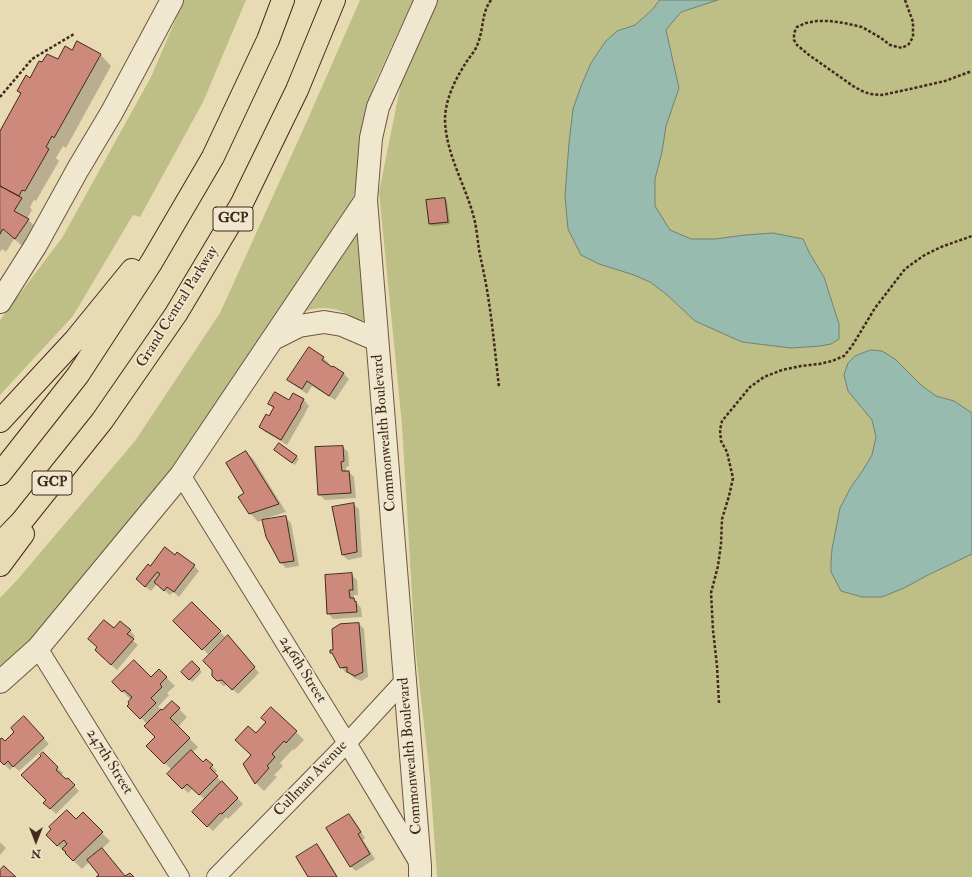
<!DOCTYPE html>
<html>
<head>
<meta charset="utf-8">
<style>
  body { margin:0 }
  #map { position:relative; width:972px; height:877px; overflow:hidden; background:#e8dbb4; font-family:"IM FELL Double Pica",serif }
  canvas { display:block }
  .north { position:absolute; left:16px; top:821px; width:40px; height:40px; -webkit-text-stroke:3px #f0e8ce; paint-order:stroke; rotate:180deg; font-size:11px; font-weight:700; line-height:16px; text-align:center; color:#43291d }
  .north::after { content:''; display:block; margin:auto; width:14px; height:18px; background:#43291d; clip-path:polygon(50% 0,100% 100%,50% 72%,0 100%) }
</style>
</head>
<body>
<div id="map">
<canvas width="972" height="877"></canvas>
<div class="north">N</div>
</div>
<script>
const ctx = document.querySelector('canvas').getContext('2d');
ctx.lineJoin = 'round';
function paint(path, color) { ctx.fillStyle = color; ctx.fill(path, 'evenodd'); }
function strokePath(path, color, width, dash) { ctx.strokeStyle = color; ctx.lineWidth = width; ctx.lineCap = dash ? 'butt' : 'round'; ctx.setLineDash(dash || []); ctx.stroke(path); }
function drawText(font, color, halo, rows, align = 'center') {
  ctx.font = font + ' "IM FELL Double Pica",serif'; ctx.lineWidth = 3.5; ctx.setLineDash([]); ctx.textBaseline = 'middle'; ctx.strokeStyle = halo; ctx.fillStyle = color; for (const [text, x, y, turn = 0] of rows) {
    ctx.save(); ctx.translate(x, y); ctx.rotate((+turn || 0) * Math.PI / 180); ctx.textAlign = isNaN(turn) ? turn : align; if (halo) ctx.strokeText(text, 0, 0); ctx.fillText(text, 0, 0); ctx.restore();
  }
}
paint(new Path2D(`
  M 184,0 L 246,0 L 203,102 L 140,217 L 133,215 L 73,316 L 0,395 L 0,320 L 62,238 L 151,77 Z
  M 360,0 L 413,0 L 376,80 L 365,111 L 357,187 L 348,211 L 172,475 L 97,564 L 31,638 L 0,671 L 0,598 L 18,579 L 135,441 L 220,313 L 307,121 Z
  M 435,0 L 972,0 L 972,877 L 437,877 L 430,778 L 415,645 L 402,425 L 379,192 L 402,78 Z
  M 356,236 L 361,236 L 366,316 L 361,322 C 353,319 349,314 341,311 C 330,307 314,307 303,312 L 352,238 Z`), '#bebe87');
const water = new Path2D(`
  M 660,0 L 718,0 L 681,12 L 666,30 L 679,88 L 666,126 L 662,152 L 655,179 L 655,206 L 670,230 L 691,239 L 715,239 L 745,235 L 773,233 L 803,239 L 810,254 L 824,277 L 839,324 L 839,339 L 831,344 L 820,346 L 791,348 L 742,342 L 695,321 L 666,294 L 650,282 L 634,275 L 599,264 L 581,255 L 568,229 L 565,196 L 569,143 L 573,109 L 581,86 L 591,63 L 605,42 L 617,31 L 635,25 L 652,10 Z
  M 871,350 L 882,351 L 895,359 L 921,385 L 936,396 L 954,401 L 972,413 L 972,554 L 928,575 L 904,588 L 882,597 L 862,597 L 841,591 L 831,572 L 831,562 L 832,549 L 840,508 L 851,487 L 863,470 L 872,455 L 876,437 L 872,420 L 848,391 L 844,375 L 848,363 L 855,356 Z`);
paint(water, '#97bbae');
strokePath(water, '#758174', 1);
paint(new Path2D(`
  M 78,42 L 101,55 L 111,66 L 66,148 L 63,146 L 56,158 L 59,161 L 36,201 L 34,200 L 30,207 L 32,210 L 27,219 L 39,230 L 27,250 L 14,239 L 6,252 L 2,249 L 0,252 L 0,133 L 22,94 L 18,91 L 30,79 L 43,64 L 58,61 L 73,52 Z
  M 444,199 L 447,201 L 450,224 L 432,226 L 430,224 Z
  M 323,358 L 329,363 L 327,365 L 333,369 L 334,367 L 344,374 L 349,379 L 335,400 L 312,386 L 307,394 L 294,385 L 288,380 Z
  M 293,394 L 304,400 L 309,406 L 305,413 L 305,414 L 287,445 L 265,432 L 260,427 L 269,417 L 274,409 L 269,404 L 289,402 Z
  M 279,445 L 299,459 L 295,465 L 278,453 Z
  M 343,447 L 348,452 L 349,466 L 346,467 L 346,472 L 349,472 L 354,477 L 356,498 L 325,500 L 319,494 L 317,448 Z
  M 246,452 L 254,460 L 286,512 L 264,519 L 265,520 L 286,518 L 291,523 L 299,566 L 286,568 L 281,563 L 263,520 L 258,522 L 250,513 L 246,493 Z
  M 353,504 L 359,509 L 362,557 L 348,560 L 343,555 L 333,508 Z
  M 175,556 L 194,566 L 199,571 L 179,597 L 173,592 L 170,595 L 157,584 L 151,591 L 143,585 L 150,567 Z
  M 351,574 L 357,580 L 358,595 L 354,595 L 354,599 L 361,608 L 362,617 L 333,619 L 328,613 Z
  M 192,603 L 225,637 L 208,654 L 174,621 Z
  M 359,624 L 364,629 L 368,677 L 361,681 L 354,678 L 349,673 L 346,673 L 341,667 L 335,656 L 331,653 L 335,651 Z
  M 114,630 L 130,631 L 135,636 L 132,640 L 138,645 L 117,670 L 101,656 L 98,648 Z
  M 233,642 L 259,673 L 238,694 L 228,685 L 223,686 L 213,675 Z
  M 192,663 L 202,672 L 192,682 L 183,672 Z
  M 159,670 L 175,686 L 167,693 L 169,695 L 158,707 L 163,711 L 172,702 L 187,717 L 178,727 L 198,747 L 192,753 L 203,763 L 206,760 L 217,771 L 214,774 L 243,804 L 228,819 L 226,817 L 213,831 L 193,812 L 205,800 L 193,788 L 188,793 L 169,774 L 172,770 L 147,746 L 156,737 L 147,724 L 129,706 L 131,700 L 113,682 L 152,678 Z
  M 29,722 L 49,744 L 19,771 L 13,766 L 10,770 L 0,760 L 0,741 L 5,742 Z
  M 296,732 L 304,740 L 294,750 L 293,749 L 280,763 L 283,766 L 274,775 L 277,777 L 264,791 L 256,783 L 252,756 L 256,734 Z
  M 43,754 L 63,773 L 61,775 L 66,781 L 68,779 L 79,791 L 56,814 L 44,803 L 47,800 L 42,756 Z
  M 83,814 L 110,841 L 102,849 L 110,858 L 126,877 L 98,877 L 100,875 L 90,861 L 82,869 L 47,835 L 76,821 Z
  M 349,815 L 354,820 L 365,838 L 363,840 L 375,859 L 356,871 L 350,866 Z
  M 0,842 L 6,848 L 0,855 Z
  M 317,846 L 322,851 L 338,877 L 309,877 Z`), '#0003');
const building = new Path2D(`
  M 77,41 L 101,54 L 54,138 L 52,136 L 46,147 L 49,149 L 25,191 L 22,190 L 19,196 L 0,186 L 0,131 L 21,93 L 17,91 L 26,75 L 30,78 L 39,61 L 42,62 L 47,54 L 58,59 L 65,46 L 72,50 Z
  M 0,186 L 22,198 L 14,211 L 29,219 L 15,239 L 3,229 L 0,234 Z
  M 445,198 L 448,222 L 429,224 L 426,200 Z
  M 309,347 L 324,357 L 322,360 L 332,367 L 333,366 L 344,373 L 329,396 L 307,381 L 302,389 L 287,380 Z
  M 275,392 L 289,400 L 293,393 L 304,399 L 300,407 L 301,407 L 281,440 L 259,427 L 266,414 L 269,416 L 274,407 L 268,404 Z
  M 279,443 L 297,456 L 292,463 L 274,450 Z
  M 343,446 L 344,461 L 341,462 L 342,471 L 349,471 L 351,493 L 318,495 L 315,447 Z
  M 246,451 L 279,504 L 249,514 L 238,497 L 244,493 L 226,463 Z
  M 354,503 L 357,552 L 342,555 L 332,507 Z
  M 286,516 L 294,561 L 280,563 L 266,537 L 262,520 Z
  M 165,547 L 175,555 L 177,552 L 195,565 L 174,592 L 167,587 L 164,591 L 154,582 L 160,574 L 157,572 L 145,587 L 136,579 L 148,564 L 150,566 Z
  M 352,573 L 353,590 L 349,590 L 350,598 L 354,598 L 355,602 L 356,601 L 357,612 L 327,614 L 325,575 Z
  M 192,602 L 221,631 L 202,650 L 173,621 Z
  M 104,620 L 114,628 L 120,621 L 131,630 L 127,634 L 134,639 L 111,665 L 95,650 L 97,647 L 88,639 Z
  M 359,623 L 363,672 L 355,676 L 347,672 L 347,667 L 340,668 L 332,653 L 330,653 L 330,650 L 333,650 L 332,629 L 340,624 Z
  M 228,635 L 255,667 L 232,690 L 222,680 L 217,681 L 212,676 L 212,670 L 203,661 Z
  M 134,660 L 151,677 L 159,669 L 167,677 L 160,684 L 162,687 L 151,698 L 156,703 L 140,719 L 127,706 L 129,704 L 128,702 L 132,697 L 124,690 L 122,692 L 112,682 Z
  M 192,661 L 200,669 L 189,680 L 181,672 Z
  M 172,701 L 180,708 L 170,718 L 190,738 L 164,764 L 146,746 L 155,737 L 144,726 L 161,709 L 162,710 Z
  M 271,707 L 297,731 L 286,743 L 284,741 L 272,754 L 275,757 L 267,766 L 269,768 L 255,784 L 243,764 L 251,755 L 235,740 L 248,726 L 256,733 L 266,722 L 261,718 Z
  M 24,716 L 44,738 L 13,767 L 8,761 L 4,765 L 0,761 L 0,739 L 2,738 L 5,741 L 14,732 L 11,728 Z
  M 191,750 L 203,762 L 206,759 L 213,765 L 210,768 L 218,776 L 199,795 L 187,784 L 182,789 L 167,774 Z
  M 43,752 L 58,767 L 56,770 L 66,779 L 68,778 L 75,785 L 50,809 L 43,803 L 46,800 L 21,775 L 41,756 L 40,755 Z
  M 222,781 L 238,798 L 222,814 L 220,813 L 207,827 L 192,812 Z
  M 67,810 L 76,819 L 83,812 L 103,832 L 73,861 L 65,853 L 66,852 L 62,849 L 67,844 L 64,840 L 57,846 L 46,835 L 51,829 L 49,827 Z
  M 349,814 L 361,832 L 358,834 L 370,854 L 350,867 L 326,828 Z
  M 317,844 L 337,877 L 308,877 L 296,857 Z
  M 102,848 L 125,876 L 130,873 L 134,877 L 96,877 L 99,875 L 87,860 Z
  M 4,866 L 16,877 L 0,877 L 0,870 Z`);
paint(building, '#cd897b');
strokePath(building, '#43291d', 1);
const minor = new Path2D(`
  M 181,475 L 347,743 L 420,865
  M 38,648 L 180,877
  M 216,877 L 347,743 L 405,680`);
const tertiary = new Path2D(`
  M 0,302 L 36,245 L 78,169 L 112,112 L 172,0
  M 273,339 L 299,326 L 324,322 L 342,325 L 377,340
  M 0,682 L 38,648 L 181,475 L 366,200
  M 420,877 L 420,866 L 366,200 L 371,138 L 378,107 L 426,0`);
const motorway = new Path2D(`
  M 0,421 L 75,340 L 132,270
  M 0,474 L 78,375 L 151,263 L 213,157 L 268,40 L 283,0
  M 0,544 L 22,521 L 102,421 L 176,314 L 241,205 L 297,90 L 334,0
  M 0,565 L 23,534`);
strokePath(minor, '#6c5643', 20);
strokePath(tertiary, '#6c5643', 24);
strokePath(motorway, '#43291d', 24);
strokePath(new Path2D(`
  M 491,0 C 481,14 484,28 478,43 C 476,50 471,55 467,61 C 456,78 445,99 445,120 C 446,156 467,187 475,222 C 477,232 478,244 480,255 C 482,264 484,274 486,284 C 492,318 495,352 499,387
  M 905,0 L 913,22 L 913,37 L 909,44 L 902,48 L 890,45 L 881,38 L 862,27 L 844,23 L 830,21 L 817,21 L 806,23 L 797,27 L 794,33 L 794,40 L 797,45 L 809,55 L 853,86 L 862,91 L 870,94 L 882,95 L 910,89 L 945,81 L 972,71
  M 0,97 L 32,59 L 74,34
  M 719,703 L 717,666 L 713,630 L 711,593 L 718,566 L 721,544 L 722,519 L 729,496 L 733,478 L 727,452 L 721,441 L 720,430 L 722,421 L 750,387 L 764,377 L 782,370 L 801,366 L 819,364 L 832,361 L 844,356 L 852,346 L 875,308 L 905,269 L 923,256 L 941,247 L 972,236`), '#43291d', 2.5, [3, 2]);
strokePath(minor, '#f0e8ce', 18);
strokePath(tertiary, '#f0e8ce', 22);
strokePath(motorway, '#e8dbb4', 22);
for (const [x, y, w] of [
  [233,219,40],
  [52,483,40]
]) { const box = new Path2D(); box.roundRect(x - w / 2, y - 12, w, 24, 3); ctx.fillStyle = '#f0e8ce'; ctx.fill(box); strokePath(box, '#43291d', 1); }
drawText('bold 14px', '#43291d', null, [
  ["GCP",233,219],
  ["GCP",52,483]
]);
drawText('15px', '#43291d', '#f0e8ce', [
  ["Grand Central Parkway",178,307,-58],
  ["Commonwealth Boulevard",385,433,-95],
  ["246th Street",302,670,58],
  ["Commonwealth Boulevard",411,756,-95],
  ["247th Street",109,762,58],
  ["Cullman Avenue",311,779,-46]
]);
</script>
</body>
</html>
